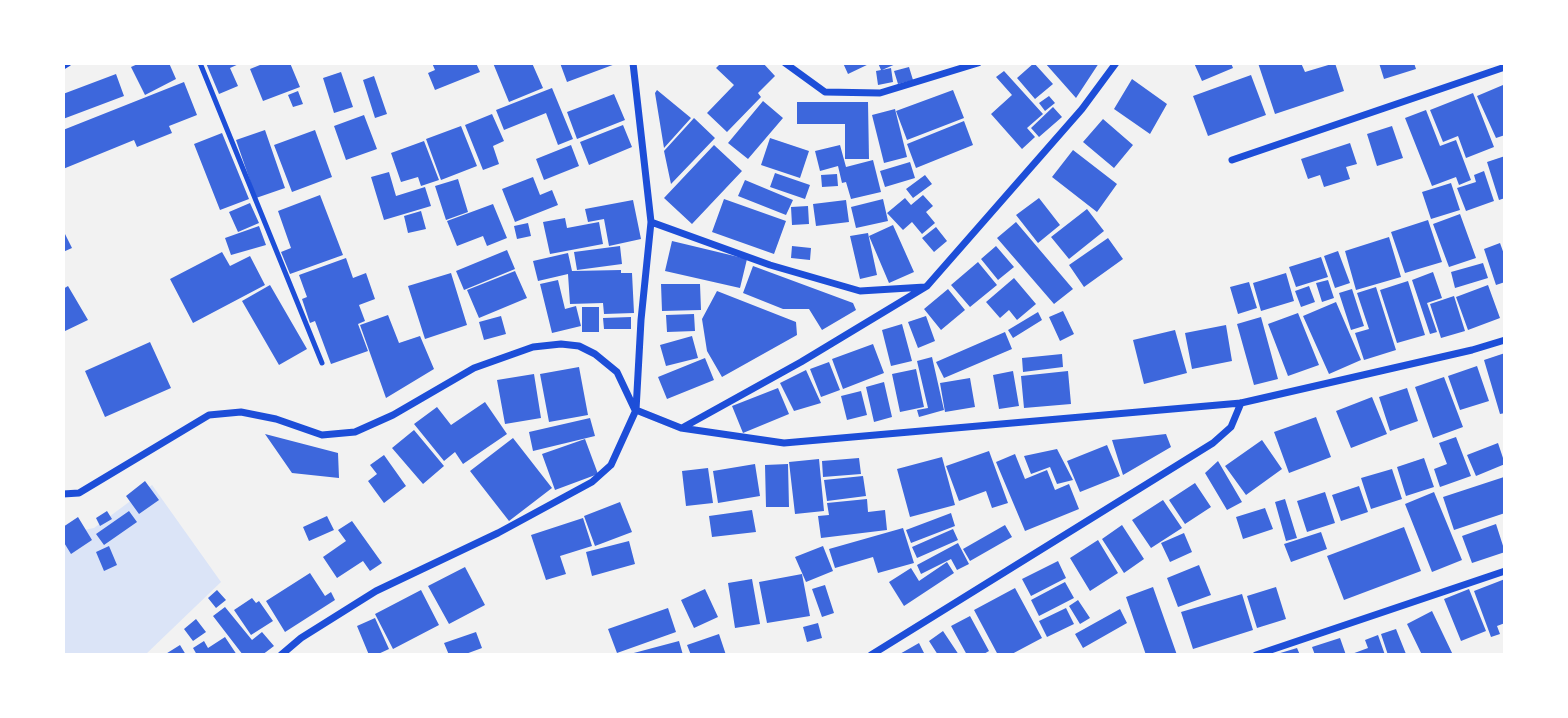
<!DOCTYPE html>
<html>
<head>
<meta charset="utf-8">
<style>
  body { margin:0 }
  #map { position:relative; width:1568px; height:718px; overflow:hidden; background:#f2f2f2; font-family:"Varela Round",sans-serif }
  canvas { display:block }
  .frame { position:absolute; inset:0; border:65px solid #fff; pointer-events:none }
</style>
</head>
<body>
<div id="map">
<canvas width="1568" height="718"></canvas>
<div class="frame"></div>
</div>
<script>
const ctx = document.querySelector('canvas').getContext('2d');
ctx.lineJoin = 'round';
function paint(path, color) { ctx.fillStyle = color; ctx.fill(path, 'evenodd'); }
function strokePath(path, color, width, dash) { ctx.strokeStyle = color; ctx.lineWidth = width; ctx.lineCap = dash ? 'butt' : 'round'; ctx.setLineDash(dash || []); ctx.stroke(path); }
paint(new Path2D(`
  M 152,485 L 221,582 L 145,655 L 63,655 L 63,534 L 94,528 Z`), '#dbe4f7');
paint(new Path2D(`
  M 140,63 L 169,63 L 176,79 L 145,95 L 131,67 Z
  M 206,63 L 241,63 L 230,68 L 238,86 L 219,94 Z
  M 265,63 L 290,63 L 300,87 L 263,101 L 250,69 Z
  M 432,63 L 476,63 L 480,72 L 435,90 L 428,73 L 435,70 Z
  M 493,63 L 532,63 L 543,88 L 509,102 Z
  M 560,63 L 618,63 L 567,82 Z
  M 721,63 L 763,63 L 775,76 L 758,93 L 761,97 L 727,132 L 707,113 L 734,85 L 716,68 Z
  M 843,63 L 871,63 L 848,74 Z
  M 878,63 L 898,63 L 882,70 L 891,68 L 893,82 L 878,85 L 876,71 L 881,70 Z
  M 1034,63 L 1053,84 L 1035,99 L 1017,78 Z
  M 1045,63 L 1099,63 L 1076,98 Z
  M 1194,63 L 1231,63 L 1233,68 L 1202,81 Z
  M 1258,63 L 1301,63 L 1305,72 L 1335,63 L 1344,91 L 1275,114 Z
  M 1379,63 L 1414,63 L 1416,69 L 1384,79 Z
  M 909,67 L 913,80 L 898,84 L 894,71 Z
  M 1004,71 L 1043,114 L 1027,128 L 1035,137 L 1022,149 L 991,114 L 1012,95 L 996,77 Z
  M 341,72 L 353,107 L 334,113 L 323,78 Z
  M 116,74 L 124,96 L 63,119 L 63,94 Z
  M 1251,75 L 1266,115 L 1208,136 L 1193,96 Z
  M 374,76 L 387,114 L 375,118 L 363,80 Z
  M 1132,79 L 1167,104 L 1150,134 L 1114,109 Z
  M 184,82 L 197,115 L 169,126 L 172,133 L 137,147 L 134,140 L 63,169 L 63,130 Z
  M 1503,85 L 1505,90 L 1505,135 L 1496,138 L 1477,96 Z
  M 552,88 L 573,139 L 558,145 L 546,113 L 504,130 L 496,110 Z
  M 657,90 L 691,118 L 664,148 L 655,93 Z
  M 953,90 L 964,118 L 907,140 L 896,111 Z
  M 298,91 L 303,104 L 293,107 L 288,95 Z
  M 1473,93 L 1494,147 L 1466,158 L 1458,136 L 1443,142 L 1430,110 Z
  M 614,94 L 625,120 L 577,139 L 567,112 Z
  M 1049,96 L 1055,103 L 1045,111 L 1039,103 Z
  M 763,101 L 783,118 L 748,159 L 728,143 Z
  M 797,102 L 868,102 L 869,159 L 845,159 L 845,124 L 797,124 Z
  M 1053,107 L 1062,117 L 1039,137 L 1031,128 Z
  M 895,109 L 907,157 L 884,163 L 872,115 Z
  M 1426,110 L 1440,146 L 1456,140 L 1471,180 L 1459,185 L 1456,177 L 1432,186 L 1405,118 Z
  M 492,114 L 504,141 L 493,146 L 499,164 L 483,170 L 465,125 Z
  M 364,115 L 377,149 L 346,160 L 334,126 Z
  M 694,118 L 715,138 L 671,184 L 664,151 Z
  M 1103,119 L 1133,145 L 1114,168 L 1083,142 Z
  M 964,121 L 973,145 L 916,168 L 907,144 Z
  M 623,125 L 632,147 L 589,165 L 580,142 Z
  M 461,126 L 477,166 L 441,180 L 426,139 Z
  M 1392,126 L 1403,158 L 1377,166 L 1367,134 Z
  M 265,130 L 285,188 L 256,198 L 236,140 Z
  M 315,130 L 332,177 L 292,192 L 274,145 Z
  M 222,133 L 249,199 L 220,210 L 194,144 Z
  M 770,138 L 809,151 L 800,178 L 761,165 Z
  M 424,141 L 439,180 L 421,186 L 418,177 L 401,182 L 391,153 Z
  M 1350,143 L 1357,164 L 1346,167 L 1350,179 L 1324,187 L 1320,175 L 1308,179 L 1301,159 Z
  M 571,145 L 579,166 L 544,180 L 536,159 Z
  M 714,145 L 742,171 L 692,224 L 664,198 Z
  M 840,145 L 846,167 L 873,160 L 881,192 L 851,199 L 846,182 L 842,183 L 838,166 L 820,171 L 815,151 Z
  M 1073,150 L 1117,184 L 1097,212 L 1052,177 Z
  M 1505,156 L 1505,198 L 1499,200 L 1487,162 Z
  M 910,162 L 915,178 L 885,187 L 880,171 Z
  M 1484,171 L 1494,201 L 1466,211 L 1457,188 L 1476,182 L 1474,175 Z
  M 389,172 L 396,196 L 425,187 L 431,206 L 384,220 L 371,177 Z
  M 775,173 L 810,185 L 805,199 L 770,187 Z
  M 837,174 L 838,186 L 822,187 L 821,175 Z
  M 925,175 L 932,184 L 913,198 L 906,189 Z
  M 533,177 L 540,195 L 552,190 L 558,205 L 515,222 L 502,189 Z
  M 458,179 L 468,212 L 446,220 L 435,186 Z
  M 745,180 L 793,200 L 786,215 L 738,196 Z
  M 1451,183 L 1460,210 L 1431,219 L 1422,192 Z
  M 320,195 L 343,255 L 290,274 L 281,252 L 291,248 L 278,211 Z
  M 923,195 L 933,206 L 926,212 L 935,223 L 922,234 L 912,222 L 903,230 L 887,213 L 905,198 L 911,205 Z
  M 1039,198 L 1060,225 L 1038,243 L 1016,215 Z
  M 724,199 L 786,221 L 774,254 L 712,232 Z
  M 883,199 L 888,221 L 856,228 L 851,207 Z
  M 633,200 L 641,239 L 609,246 L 604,219 L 588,222 L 585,209 Z
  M 846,200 L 849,222 L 816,226 L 813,204 Z
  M 250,203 L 259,223 L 238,232 L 229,212 Z
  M 493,204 L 507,238 L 487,246 L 483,236 L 457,246 L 447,221 Z
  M 808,206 L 809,224 L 792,225 L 791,207 Z
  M 1087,209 L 1104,231 L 1069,259 L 1051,237 Z
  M 421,211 L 426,229 L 408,233 L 404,216 Z
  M 1460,214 L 1476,258 L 1449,267 L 1433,224 Z
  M 565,218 L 567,228 L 599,222 L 603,244 L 550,254 L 543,222 Z
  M 1428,220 L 1442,262 L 1405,273 L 1391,232 Z
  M 1016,222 L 1073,289 L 1054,304 L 997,238 Z
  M 528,223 L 531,236 L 517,239 L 514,226 Z
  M 893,225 L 914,272 L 889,283 L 869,236 Z
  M 259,226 L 266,245 L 231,255 L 225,238 Z
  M 936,227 L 947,241 L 934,252 L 922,238 Z
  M 63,230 L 72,248 L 63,252 Z
  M 868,233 L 877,275 L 860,279 L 850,236 Z
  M 1389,237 L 1401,277 L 1356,290 L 1345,251 Z
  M 1108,238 L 1123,259 L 1084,287 L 1069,265 Z
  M 672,241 L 747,259 L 740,288 L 665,271 Z
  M 1500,243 L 1505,257 L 1505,282 L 1496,285 L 1484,249 Z
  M 620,246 L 622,264 L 577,270 L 574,252 Z
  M 792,246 L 811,248 L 810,260 L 791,258 Z
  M 996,246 L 1014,267 L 998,280 L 981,259 Z
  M 507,250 L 515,269 L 464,290 L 456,271 Z
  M 1338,251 L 1350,283 L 1335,288 L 1324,256 Z
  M 222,252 L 230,266 L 250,256 L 265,285 L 193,323 L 170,279 Z
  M 568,253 L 572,271 L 621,270 L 621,273 L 632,273 L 634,313 L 604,314 L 603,303 L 570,304 L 568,274 L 538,281 L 533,261 Z
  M 1321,257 L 1328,277 L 1296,287 L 1289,267 Z
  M 346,258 L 353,278 L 366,273 L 375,299 L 359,305 L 365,321 L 358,324 L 368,351 L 331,364 L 315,321 L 310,323 L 302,299 L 307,297 L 299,275 Z
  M 978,262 L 997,285 L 970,307 L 951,285 Z
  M 1483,263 L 1488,278 L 1455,288 L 1451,272 Z
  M 753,266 L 853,303 L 856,310 L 822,330 L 809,309 L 783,309 L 743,293 Z
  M 515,271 L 527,298 L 479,318 L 467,290 Z
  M 1433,272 L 1442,298 L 1427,303 L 1437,332 L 1430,334 L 1412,280 Z
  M 451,273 L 467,325 L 425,339 L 408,286 Z
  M 1286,273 L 1294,301 L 1261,311 L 1253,283 Z
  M 1014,278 L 1036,304 L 1017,320 L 1009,310 L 1000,318 L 986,302 Z
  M 558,280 L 565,309 L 576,306 L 581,326 L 552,333 L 540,284 Z
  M 1328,280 L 1334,298 L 1322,302 L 1316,283 Z
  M 1408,281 L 1425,335 L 1397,343 L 1380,290 Z
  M 1249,282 L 1257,308 L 1238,314 L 1230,287 Z
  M 661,284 L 700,284 L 701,310 L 662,311 Z
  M 270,285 L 307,349 L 279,365 L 242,301 Z
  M 1488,285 L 1500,318 L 1468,330 L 1456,297 Z
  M 68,286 L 88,320 L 63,332 L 63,289 Z
  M 1309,286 L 1315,302 L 1301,307 L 1295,291 Z
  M 1376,287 L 1396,350 L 1364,360 L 1355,333 L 1369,329 L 1357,293 Z
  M 948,289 L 965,310 L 941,330 L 924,309 Z
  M 1352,289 L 1364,326 L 1351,330 L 1339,293 Z
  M 717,291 L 796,322 L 797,335 L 722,377 L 707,351 L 702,319 Z
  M 1454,296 L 1465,331 L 1441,338 L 1430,304 Z
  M 1336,302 L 1361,360 L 1329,374 L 1303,316 Z
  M 582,307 L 599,307 L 599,332 L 582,332 Z
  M 1063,311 L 1074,334 L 1060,341 L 1049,317 Z
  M 1038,312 L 1042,320 L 1013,338 L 1008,330 Z
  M 1298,313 L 1319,365 L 1288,376 L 1268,324 Z
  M 694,314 L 695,331 L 667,332 L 666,315 Z
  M 388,315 L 399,343 L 420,336 L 434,369 L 386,398 L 360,325 Z
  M 501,316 L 506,334 L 484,340 L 479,322 Z
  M 926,316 L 935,341 L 918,348 L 908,322 Z
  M 631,317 L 631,329 L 604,329 L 603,318 Z
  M 1261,317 L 1278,379 L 1254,385 L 1237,324 Z
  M 902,324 L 912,361 L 891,366 L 882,330 Z
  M 1226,325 L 1232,361 L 1192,369 L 1185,333 Z
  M 1175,330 L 1187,373 L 1144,384 L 1133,340 Z
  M 1005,332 L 1012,349 L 944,378 L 936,362 Z
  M 692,336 L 698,358 L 666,366 L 660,345 Z
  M 150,342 L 171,388 L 105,417 L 85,371 Z
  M 873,344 L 884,373 L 843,389 L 832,359 Z
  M 1505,353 L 1505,413 L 1500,414 L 1484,360 Z
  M 1062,354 L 1063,367 L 1023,372 L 1022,358 Z
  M 932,357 L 944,410 L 919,417 L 917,410 L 928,408 L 917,361 Z
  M 705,358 L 714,380 L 667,399 L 658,377 Z
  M 829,362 L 840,390 L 821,397 L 810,369 Z
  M 1477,366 L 1489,401 L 1460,410 L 1448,376 Z
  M 579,367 L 588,415 L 549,422 L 540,374 Z
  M 916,369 L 924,407 L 900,412 L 892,374 Z
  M 806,370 L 821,403 L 794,411 L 780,383 Z
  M 1013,371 L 1019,406 L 999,409 L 993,375 Z
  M 1068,371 L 1071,404 L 1024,408 L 1021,376 Z
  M 534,374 L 541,418 L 505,424 L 497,380 Z
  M 1444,377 L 1463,427 L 1433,438 L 1415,387 Z
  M 970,378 L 975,407 L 945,412 L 940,383 Z
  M 884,382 L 892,417 L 874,422 L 866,387 Z
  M 778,388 L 789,414 L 743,433 L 732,406 Z
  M 1407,388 L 1418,421 L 1390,431 L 1379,397 Z
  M 861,391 L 867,415 L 847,420 L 841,396 Z
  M 1372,397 L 1387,434 L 1351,448 L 1336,411 Z
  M 485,402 L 507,434 L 463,464 L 455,452 L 444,461 L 414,424 L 437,407 L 451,425 Z
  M 1316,417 L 1331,457 L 1289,473 L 1274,432 Z
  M 590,418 L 595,436 L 533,451 L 529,432 Z
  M 414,430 L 444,466 L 423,484 L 392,448 Z
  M 265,434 L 338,453 L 339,478 L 292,473 Z
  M 1166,434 L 1171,447 L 1123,475 L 1112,440 Z
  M 1456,437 L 1471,476 L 1440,487 L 1434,469 L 1447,464 L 1439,443 Z
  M 513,438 L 552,488 L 509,521 L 470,471 Z
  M 585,439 L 598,474 L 555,490 L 542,454 Z
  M 1262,440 L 1282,469 L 1246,495 L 1225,466 Z
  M 1498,443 L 1505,464 L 1476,476 L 1467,455 Z
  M 1107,445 L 1120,476 L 1080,492 L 1067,461 Z
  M 1057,449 L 1073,480 L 1057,484 L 1050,467 L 1031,474 L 1024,456 Z
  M 989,451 L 1008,503 L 992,508 L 986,491 L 959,501 L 946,466 Z
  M 1015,454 L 1025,479 L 1047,470 L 1055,490 L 1069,484 L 1079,509 L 1025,531 L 996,462 Z
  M 384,455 L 406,486 L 384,503 L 368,481 L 377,474 L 370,465 Z
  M 942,457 L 955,505 L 910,517 L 897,469 Z
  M 859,458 L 861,474 L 823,477 L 822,461 Z
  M 1424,458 L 1434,487 L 1406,496 L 1397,467 Z
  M 819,459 L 824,511 L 795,514 L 789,462 Z
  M 1218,461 L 1242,502 L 1227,510 L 1205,473 Z
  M 755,464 L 760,496 L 718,503 L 713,471 Z
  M 788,464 L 789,507 L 766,507 L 765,465 Z
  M 708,468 L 713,503 L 686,506 L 682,471 Z
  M 1392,469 L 1402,499 L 1371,509 L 1361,478 Z
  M 863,476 L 866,496 L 827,501 L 824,480 Z
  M 1504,477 L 1505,513 L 1454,530 L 1443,497 Z
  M 145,481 L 159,500 L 139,514 L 126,496 Z
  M 1195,483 L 1211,507 L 1185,524 L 1169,500 Z
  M 1359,486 L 1368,512 L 1341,521 L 1332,495 Z
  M 1325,492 L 1335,523 L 1307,532 L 1297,501 Z
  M 1434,492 L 1462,560 L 1432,572 L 1405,504 Z
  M 867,499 L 868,512 L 885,510 L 887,530 L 821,538 L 818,516 L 829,515 L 827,503 Z
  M 1285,499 L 1297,538 L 1286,541 L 1275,502 Z
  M 1163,500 L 1182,528 L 1151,548 L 1132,520 Z
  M 620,502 L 632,532 L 595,546 L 584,516 Z
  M 1265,508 L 1273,529 L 1243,539 L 1236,517 Z
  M 752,510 L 756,532 L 712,537 L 709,516 Z
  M 107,511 L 112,519 L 100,526 L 96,518 Z
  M 129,511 L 137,522 L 104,545 L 96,534 Z
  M 951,513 L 955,526 L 911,543 L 906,530 Z
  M 327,516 L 334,530 L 309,541 L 303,527 Z
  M 78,517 L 92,540 L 71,554 L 63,541 L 63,527 Z
  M 583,518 L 592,546 L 560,556 L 566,574 L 546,580 L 531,535 Z
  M 352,521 L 382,563 L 370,571 L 363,561 L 337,578 L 323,557 L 346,541 L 338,530 Z
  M 1496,524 L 1505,552 L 1472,563 L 1462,536 Z
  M 1005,525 L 1012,537 L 970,561 L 963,549 Z
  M 1122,525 L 1144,559 L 1124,573 L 1102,539 Z
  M 1404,527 L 1421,571 L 1344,600 L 1327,556 Z
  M 903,528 L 914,563 L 878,573 L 873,557 L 835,568 L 829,549 Z
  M 953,529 L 958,540 L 917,558 L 912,547 Z
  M 1321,532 L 1327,549 L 1291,562 L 1284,544 Z
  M 1184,533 L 1192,552 L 1170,562 L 1161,543 Z
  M 1098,540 L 1118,573 L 1090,591 L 1070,558 Z
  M 629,541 L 635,564 L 592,576 L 586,552 Z
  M 958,543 L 969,564 L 957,570 L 951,559 L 921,574 L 917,565 Z
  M 109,546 L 117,565 L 104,571 L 96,552 Z
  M 823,546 L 833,571 L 806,582 L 795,557 Z
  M 1058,561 L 1066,578 L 1031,596 L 1022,579 Z
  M 947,562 L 954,573 L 904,606 L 889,582 L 911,568 L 919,581 Z
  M 1199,565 L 1211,595 L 1178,607 L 1167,578 Z
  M 465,567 L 485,605 L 449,624 L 428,586 Z
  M 310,573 L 325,596 L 331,592 L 335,600 L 285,632 L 266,601 Z
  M 802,574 L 810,616 L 767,623 L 759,582 Z
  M 752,579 L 760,624 L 735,628 L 728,583 Z
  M 1505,579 L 1505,623 L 1497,626 L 1500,634 L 1491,637 L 1474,591 Z
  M 1065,582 L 1074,598 L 1039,616 L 1031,600 Z
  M 825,585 L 834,613 L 822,617 L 812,589 Z
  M 1153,587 L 1177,655 L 1146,655 L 1126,597 Z
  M 1276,587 L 1286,619 L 1257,628 L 1247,596 Z
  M 1015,588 L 1042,638 L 1010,655 L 998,655 L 974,610 Z
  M 705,589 L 718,617 L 694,628 L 681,600 Z
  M 1469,589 L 1486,631 L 1461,641 L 1444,599 Z
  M 217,590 L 226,600 L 216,608 L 208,598 Z
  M 421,590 L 439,625 L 393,649 L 375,614 Z
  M 1242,594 L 1253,630 L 1193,649 L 1181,612 Z
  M 252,598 L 256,603 L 259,601 L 273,621 L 251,635 L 234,610 Z
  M 1078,600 L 1090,618 L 1080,624 L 1069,606 Z
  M 225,607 L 252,640 L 262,632 L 274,646 L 262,655 L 243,655 L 213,616 Z
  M 668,608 L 676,632 L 617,653 L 608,629 Z
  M 1066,608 L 1074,624 L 1047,637 L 1039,621 Z
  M 1120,609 L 1127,623 L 1083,648 L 1075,634 Z
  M 1432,611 L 1453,655 L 1422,655 L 1407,624 Z
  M 970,616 L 989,651 L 982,655 L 967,655 L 951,626 Z
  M 375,618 L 389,649 L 376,655 L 369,655 L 357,626 Z
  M 196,619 L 206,632 L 193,641 L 184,629 Z
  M 818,623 L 822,638 L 807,642 L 803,627 Z
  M 1396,629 L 1406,654 L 1388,655 L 1381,634 Z
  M 943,631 L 959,655 L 938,655 L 929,641 Z
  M 476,632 L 482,648 L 463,655 L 449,655 L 444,643 Z
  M 719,634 L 726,655 L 691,655 L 687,645 Z
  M 1378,635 L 1385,655 L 1349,655 L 1368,648 L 1365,640 Z
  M 225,637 L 237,655 L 197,655 L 193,648 L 204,641 L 208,648 Z
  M 1340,638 L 1346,655 L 1315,655 L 1312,647 Z
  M 679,641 L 683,655 L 630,655 L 630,654 Z
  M 919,643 L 925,655 L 898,655 Z
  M 180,645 L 186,655 L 164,655 Z
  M 1297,648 L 1300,655 L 1277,655 L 1277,654 Z`), '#3d67dc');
strokePath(new Path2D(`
  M 200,63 L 322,363`), '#1d4ed8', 5);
strokePath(new Path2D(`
  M 785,63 L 825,92 L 880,93 L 978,63
  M 63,66 L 68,63
  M 1232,160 L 1505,67
  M 651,222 L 770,265 L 860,291 L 925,287
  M 636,410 L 681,428 L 784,443 L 1241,403 L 1472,350 L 1505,340
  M 682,428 L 801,362 L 927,286 L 1082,109 L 1116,63
  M 63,494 L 79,493 L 209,415 L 241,412 L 276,419 L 322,435 L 355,432 L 393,415 L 474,368 L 533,347 L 561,344 L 579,346 L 595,354 L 617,372 L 635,410
  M 281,655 L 301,638 L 376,591 L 498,533 L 592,482 L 611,465 L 636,410 L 641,320 L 651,222 L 633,63
  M 871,655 L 1213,443 L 1231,427 L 1241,403
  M 1256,655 L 1505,571`), '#1d4ed8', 7);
</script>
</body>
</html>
